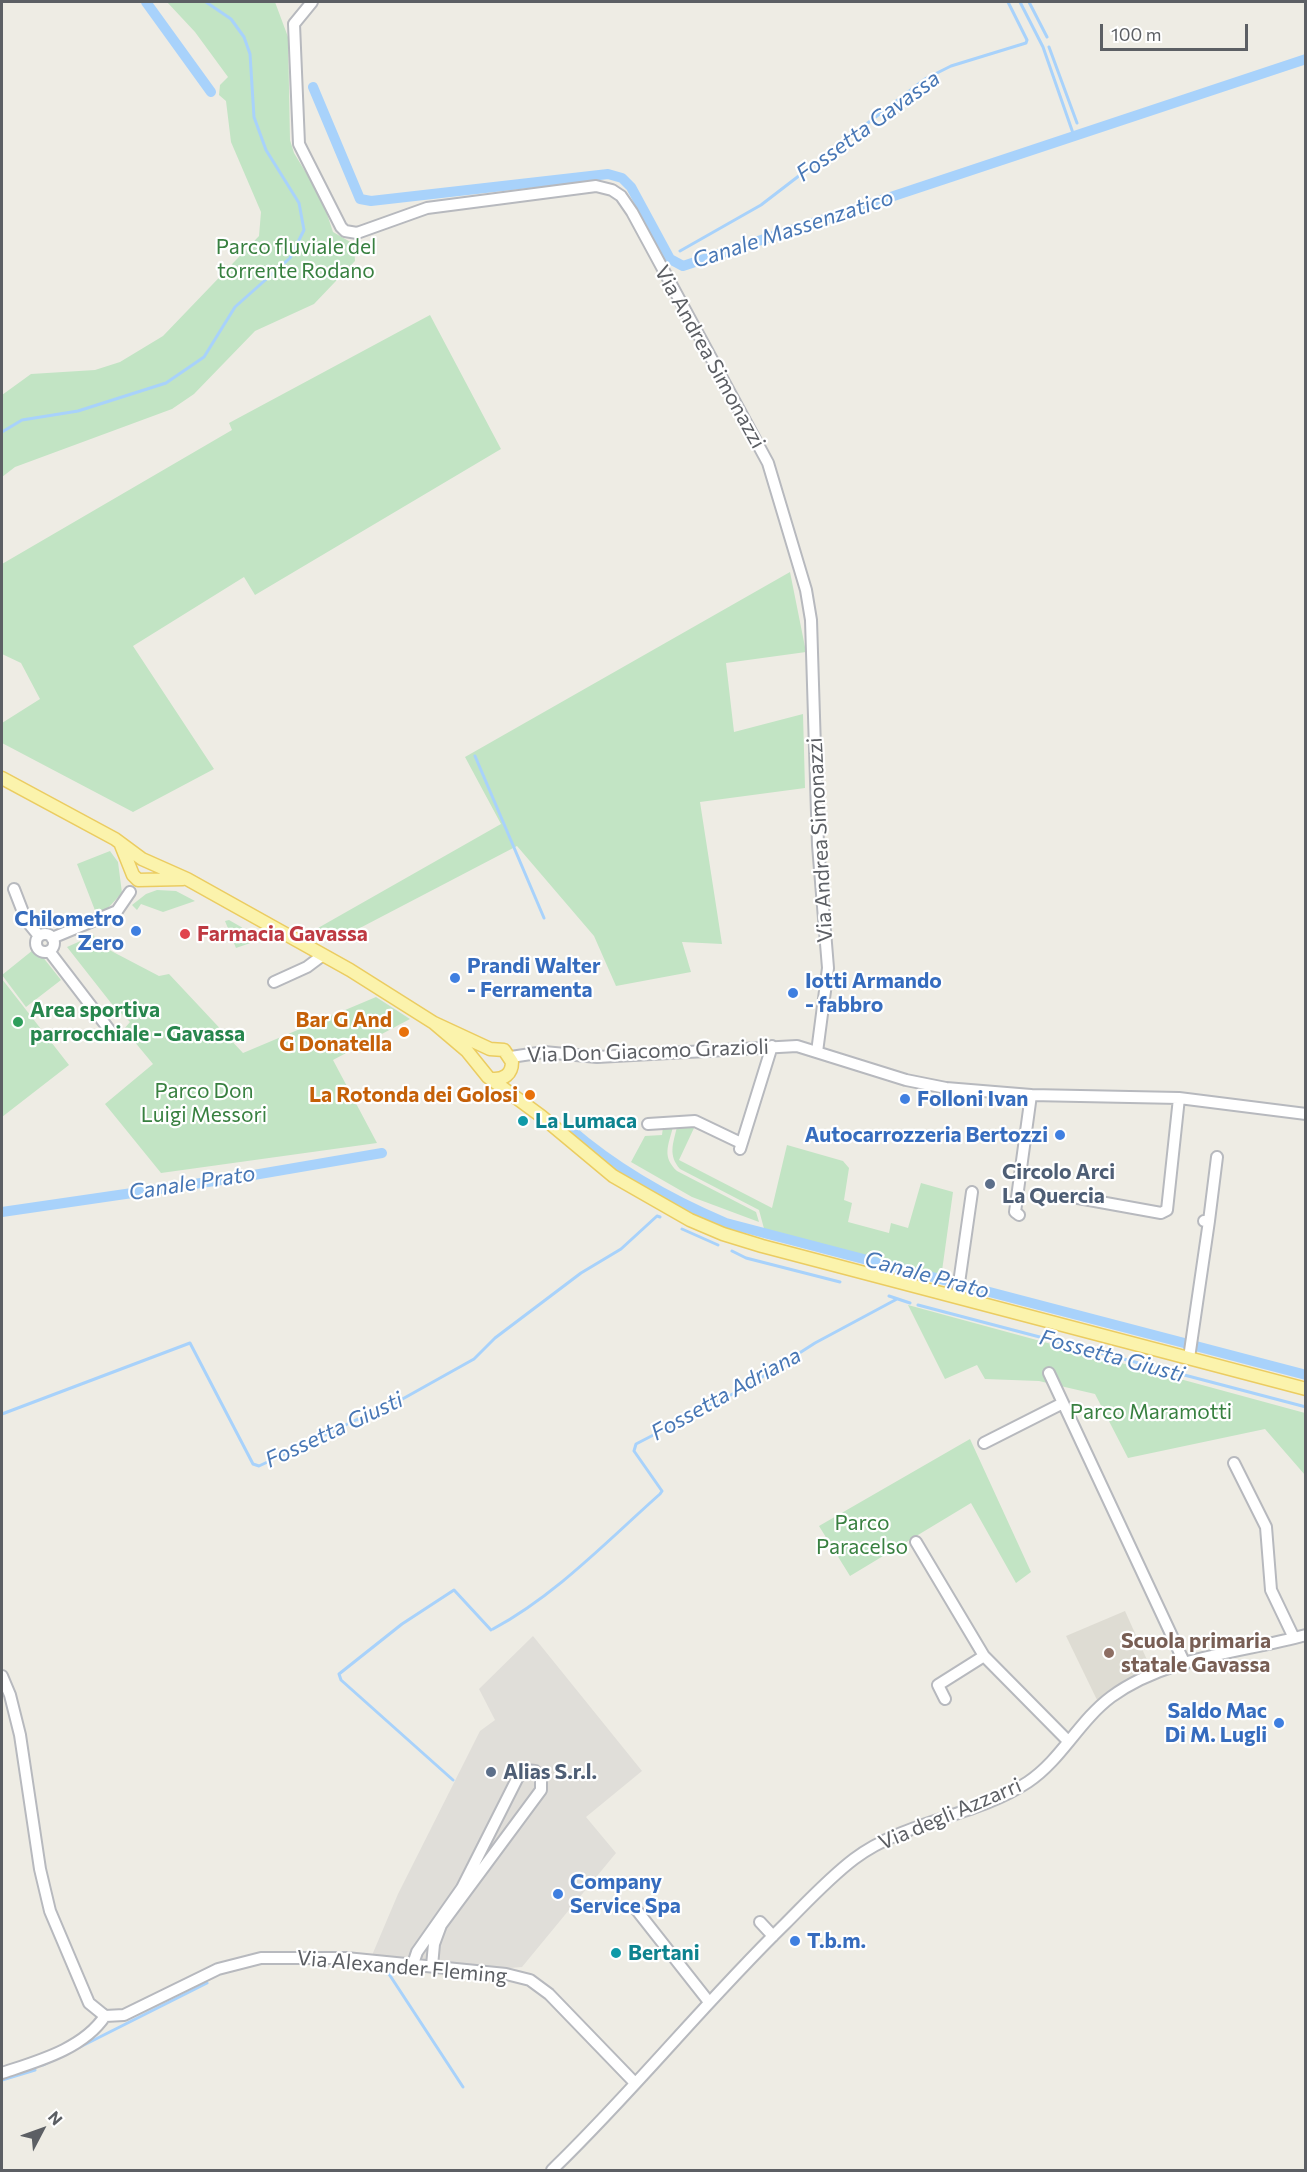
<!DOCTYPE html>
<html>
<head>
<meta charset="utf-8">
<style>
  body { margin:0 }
  #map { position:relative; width:1307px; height:2172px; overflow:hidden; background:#eeece4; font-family:Commissioner,sans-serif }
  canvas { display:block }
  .frame { position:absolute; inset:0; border:3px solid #5c5f64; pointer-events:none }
  .north { position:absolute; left:12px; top:2100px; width:60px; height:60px; -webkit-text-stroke:4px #fff; paint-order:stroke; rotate:49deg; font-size:16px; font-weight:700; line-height:24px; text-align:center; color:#5c5f64 }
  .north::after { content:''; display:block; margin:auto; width:21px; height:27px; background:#5c5f64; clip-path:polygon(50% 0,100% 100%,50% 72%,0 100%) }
  .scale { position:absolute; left:1100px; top:24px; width:148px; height:27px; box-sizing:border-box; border:3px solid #5c5f64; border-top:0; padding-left:8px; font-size:18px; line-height:21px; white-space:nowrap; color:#5c5f64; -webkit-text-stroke:4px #fff; paint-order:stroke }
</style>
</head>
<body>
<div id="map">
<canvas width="1307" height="2172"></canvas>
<div class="frame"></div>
<div class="north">N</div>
<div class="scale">100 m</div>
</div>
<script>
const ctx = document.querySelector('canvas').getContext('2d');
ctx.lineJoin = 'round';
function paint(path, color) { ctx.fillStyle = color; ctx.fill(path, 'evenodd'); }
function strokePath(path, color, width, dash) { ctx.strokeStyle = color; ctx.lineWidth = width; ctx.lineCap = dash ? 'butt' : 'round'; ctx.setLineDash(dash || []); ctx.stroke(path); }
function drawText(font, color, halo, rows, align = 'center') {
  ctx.font = font + ' Commissioner,sans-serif'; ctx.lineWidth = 4.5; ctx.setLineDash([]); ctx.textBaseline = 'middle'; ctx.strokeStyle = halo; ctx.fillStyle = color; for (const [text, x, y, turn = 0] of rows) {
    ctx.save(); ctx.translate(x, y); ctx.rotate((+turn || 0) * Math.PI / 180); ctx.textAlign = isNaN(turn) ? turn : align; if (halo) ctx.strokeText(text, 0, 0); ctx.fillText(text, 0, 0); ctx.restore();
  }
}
paint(new Path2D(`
  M 533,1636 L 642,1771 L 586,1817 L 616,1853 L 522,1967 L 448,1973 L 370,1960 L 398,1894 L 480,1731 L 495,1720 L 479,1689 Z`), '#e0ded9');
paint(new Path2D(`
  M 1125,1611 L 1152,1671 L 1098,1702 L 1066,1636 Z`), '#dedcd3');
paint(new Path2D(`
  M 167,2 L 275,2 L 288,37 L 290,140 L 294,153 L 322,199 L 333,232 L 354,244 L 355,261 L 314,304 L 255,331 L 194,394 L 172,409 L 15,467 L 2,477 L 2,395 L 31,374 L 95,370 L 120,362 L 163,336 L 259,236 L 261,212 L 231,142 L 226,101 L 219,95 L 220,85 L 228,77 L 195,32 Z
  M 430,315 L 501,449 L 255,595 L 244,577 L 133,646 L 214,769 L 133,812 L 2,743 L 2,723 L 40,699 L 21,663 L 2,654 L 2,564 L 232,430 L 229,423 Z
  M 790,572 L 806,652 L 726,663 L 734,732 L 803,714 L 805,788 L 700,802 L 722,944 L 682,942 L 691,972 L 616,986 L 594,936 L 517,846 L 335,941 L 318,928 L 501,824 L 465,757 Z
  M 110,851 L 118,862 L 122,893 L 108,908 L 96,913 L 77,864 Z
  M 157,890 L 176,891 L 195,901 L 163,912 L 141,904 L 137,910 L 132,905 L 146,894 Z
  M 229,920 L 262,939 L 236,948 L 225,921 Z
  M 94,935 L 96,943 L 159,976 L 169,974 L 243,1053 L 376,997 L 410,1019 L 333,1060 L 377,1143 L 161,1173 L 105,1104 L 153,1064 L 124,1029 L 130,1022 L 111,1003 L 67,947 Z
  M 33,950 L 42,956 L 61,980 L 26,1007 L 2,975 Z
  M 2,979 L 69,1065 L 2,1117 Z
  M 692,1126 L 694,1128 L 679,1160 L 772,1208 L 787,1145 L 843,1161 L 849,1168 L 844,1200 L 852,1203 L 848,1222 L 889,1233 L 891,1223 L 908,1228 L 921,1183 L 953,1192 L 941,1278 L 767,1232 L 766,1236 L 759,1210 L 680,1169 C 668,1155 673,1144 677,1127 Z
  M 663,1127 L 673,1127 C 668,1146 662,1157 677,1171 L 756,1212 L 759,1222 L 692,1197 L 631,1162 L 645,1136 L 662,1135 Z
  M 908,1305 L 1305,1413 L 1305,1475 L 1265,1429 L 1128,1458 L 1095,1394 L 1039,1381 L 985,1379 L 977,1365 L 945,1379 Z
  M 970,1439 L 1031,1572 L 1016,1583 L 971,1503 L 850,1576 L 819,1526 Z`), '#c2e4c4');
strokePath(new Path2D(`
  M 1020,2 L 1043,47 L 1074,136
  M 1029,2 L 1047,37
  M 1049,47 L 1077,123
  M 680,251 L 761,205 L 925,79 L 951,66 L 1026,43 L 1027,40 L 1008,2
  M 2,432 L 22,420 L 78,411 L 166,383 L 204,357 L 235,307 L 290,258 L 304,230 L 299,203 L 266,150 L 254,117 L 250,54 L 244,37 L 231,19 L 206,2
  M 475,756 L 544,918
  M 682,1229 L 718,1245
  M 732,1251 L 746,1258 L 840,1282
  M 889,1296 L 910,1303
  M 918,1305 L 1306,1407
  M 2,1414 L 190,1343 L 253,1464 L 259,1466 L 356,1420 L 381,1411 L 474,1359 L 495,1338 L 581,1273 L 621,1249 L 657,1216 L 660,1217
  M 493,1629 C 556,1595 607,1541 660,1494 L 662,1491 L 634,1451 L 636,1444 L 748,1386 L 815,1343 L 897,1299
  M 453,1780 L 341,1680 L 339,1674 L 402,1624 L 454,1590 L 491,1630
  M 387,1971 L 463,2087
  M 72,2051 L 207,1983
  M 43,2065 L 58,2058
  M 2,2080 L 35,2070`), '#a8d2fb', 3);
strokePath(new Path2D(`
  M 146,2 L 211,92
  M 313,87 L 360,199 L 371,201 L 608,174 L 622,178 L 631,187 L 670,259 L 683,266 L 1306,59
  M 569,1128 C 616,1169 669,1199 726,1223 L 1306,1375
  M 2,1212 L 242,1177 L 382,1153`), '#a8d2fb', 10);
const minor = new Path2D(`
  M 312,2 L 294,24 L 299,144 L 341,227 L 345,231 L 357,233 L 427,208 L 596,186 L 612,190 L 621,196 L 632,212 L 768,463 L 806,590 L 811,620 L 818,845 L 828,968 L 817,1052
  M 14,889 L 26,920 L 39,936
  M36 943a9 9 0 1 1 18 0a9 9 0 1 1-18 0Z
  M 52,938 L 117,911 L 130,892
  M 49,951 L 111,1032
  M 274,982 L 307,967 L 323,955
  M 511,1057 L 544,1052 L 597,1057 L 797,1046 L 906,1080 L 946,1088 L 1031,1095 L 1179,1098 L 1306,1114
  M 648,1124 L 695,1121 L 741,1143
  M 740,1149 L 772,1046
  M 1078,1198 L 1161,1213 L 1167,1210 L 1179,1098
  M 1019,1215 L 1015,1212 L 1031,1095
  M 1209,1221 L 1217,1157
  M 957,1297 L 972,1192
  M 1189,1358 L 1209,1221 L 1204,1221
  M 1049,1373 L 1185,1664
  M 984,1443 L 1063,1403
  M 1234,1463 L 1266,1527 L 1271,1590 L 1294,1638
  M 916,1542 L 984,1656 L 1068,1741
  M 2,1676 L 10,1695 L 20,1735 L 40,1869 L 50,1911 L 89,2003 L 105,2016 L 124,2015 L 218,1969 L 261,1958 L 346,1958 L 506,1974 L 530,1980 L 549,1994 L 635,2083
  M 945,1699 L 938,1685 L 984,1656
  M 635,1908 L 709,2002
  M 760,1922 L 773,1936
  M 413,1964 L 417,1952 L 462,1888 L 518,1777 L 526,1770 L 535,1771 L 541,1779 L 541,1790 L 441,1925 L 434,1944 L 432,1966
  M 2,2073 C 38,2061 83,2049 105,2016
  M 552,2170 C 633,2092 704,2003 785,1924 C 807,1902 829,1878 854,1859 C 906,1820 975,1817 1028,1782 C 1061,1760 1079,1721 1111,1697 C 1167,1656 1241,1653 1306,1635`);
const major = new Path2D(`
  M 2,778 L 115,839 L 142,859 L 187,879 L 350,970 L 434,1023 L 490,1049 L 504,1050 L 512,1062 C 512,1074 504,1080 492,1079
  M 121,845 L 133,875 L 138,880 L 183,879
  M 434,1023 L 467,1051 L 488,1077 L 541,1116 L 613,1176 L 690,1220 L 723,1234 L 762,1246 L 1306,1389`);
strokePath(minor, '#b7b9be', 14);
strokePath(major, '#ebcc61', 15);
strokePath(minor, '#fff', 10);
strokePath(major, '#fbf3ac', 12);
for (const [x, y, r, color] of [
  [136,931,6,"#3f7fe0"],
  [185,934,6,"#e0444e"],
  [455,978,6,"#3f7fe0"],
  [793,993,6,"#3f7fe0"],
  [18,1022,6,"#2e9e5b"],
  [404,1032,6,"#e8710a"],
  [530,1095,6,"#e8710a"],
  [905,1099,6,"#3f7fe0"],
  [523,1121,6,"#0f9aa8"],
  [1060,1135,6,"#3f7fe0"],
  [990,1184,6,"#5c6f8a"],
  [1109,1653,6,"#8d6e63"],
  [1279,1723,6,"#3f7fe0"],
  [491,1772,6,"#5c6f8a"],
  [558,1894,6,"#3f7fe0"],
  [795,1941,6,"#3f7fe0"],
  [616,1953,6,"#0f9aa8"]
]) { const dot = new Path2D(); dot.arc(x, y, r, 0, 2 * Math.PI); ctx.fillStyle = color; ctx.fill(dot); strokePath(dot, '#fff', 2); }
drawText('21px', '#388040', '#fff', [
  ["Parco fluviale del",296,247],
  ["torrente Rodano",296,271],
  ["Parco Don",204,1091],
  ["Luigi Messori",204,1115],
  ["Parco Maramotti",1151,1412],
  ["Parco",862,1523],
  ["Paracelso",862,1547]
]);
drawText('21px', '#5c5f64', '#fff', [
  ["Via Andrea Simonazzi",710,357,61],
  ["Via Andrea Simonazzi",820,840,-93],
  ["Via Don Giacomo Grazioli",648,1051,-2],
  ["Via degli Azzarri",950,1814,-23],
  ["Via Alexander Fleming",402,1967,5]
]);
drawText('bold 21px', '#366cbe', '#fff', [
  ["Chilometro",124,919,"right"],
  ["Zero",124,943,"right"],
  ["Prandi Walter",467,966],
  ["- Ferramenta",467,990],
  ["Iotti Armando",805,981],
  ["- fabbro",805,1005],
  ["Folloni Ivan",917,1099],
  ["Autocarrozzeria Bertozzi",1048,1135,"right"],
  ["Saldo Mac",1267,1711,"right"],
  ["Di M. Lugli",1267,1735,"right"],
  ["Company",570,1882],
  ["Service Spa",570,1906],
  ["T.b.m.",807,1941]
], 'left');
drawText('bold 21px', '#be3a42', '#fff', [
  ["Farmacia Gavassa",197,934]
], 'left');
drawText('bold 21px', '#27864d', '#fff', [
  ["Area sportiva",30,1010],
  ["parrocchiale - Gavassa",30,1034]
], 'left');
drawText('bold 21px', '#c56008', '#fff', [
  ["Bar G And",392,1020],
  ["G Donatella",392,1044],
  ["La Rotonda dei Golosi",518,1095]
], 'right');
drawText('bold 21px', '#0d838f', '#fff', [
  ["La Lumaca",535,1121],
  ["Bertani",628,1953]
], 'left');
drawText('bold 21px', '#4e5e75', '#fff', [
  ["Circolo Arci",1002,1172],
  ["La Quercia",1002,1196],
  ["Alias S.r.l.",503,1772]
], 'left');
drawText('bold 21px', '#785e54', '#fff', [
  ["Scuola primaria",1121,1641],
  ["statale Gavassa",1121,1665]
], 'left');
drawText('italic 22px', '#4877b5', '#fff', [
  ["Fossetta Gavassa",868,126,-36],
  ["Canale Massenzatico",793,229,-18],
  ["Canale Prato",192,1183,-9],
  ["Canale Prato",927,1275,15],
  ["Fossetta Giusti",1112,1356,15],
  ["Fossetta Adriana",726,1394,-29],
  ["Fossetta Giusti",334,1430,-25]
]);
</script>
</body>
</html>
